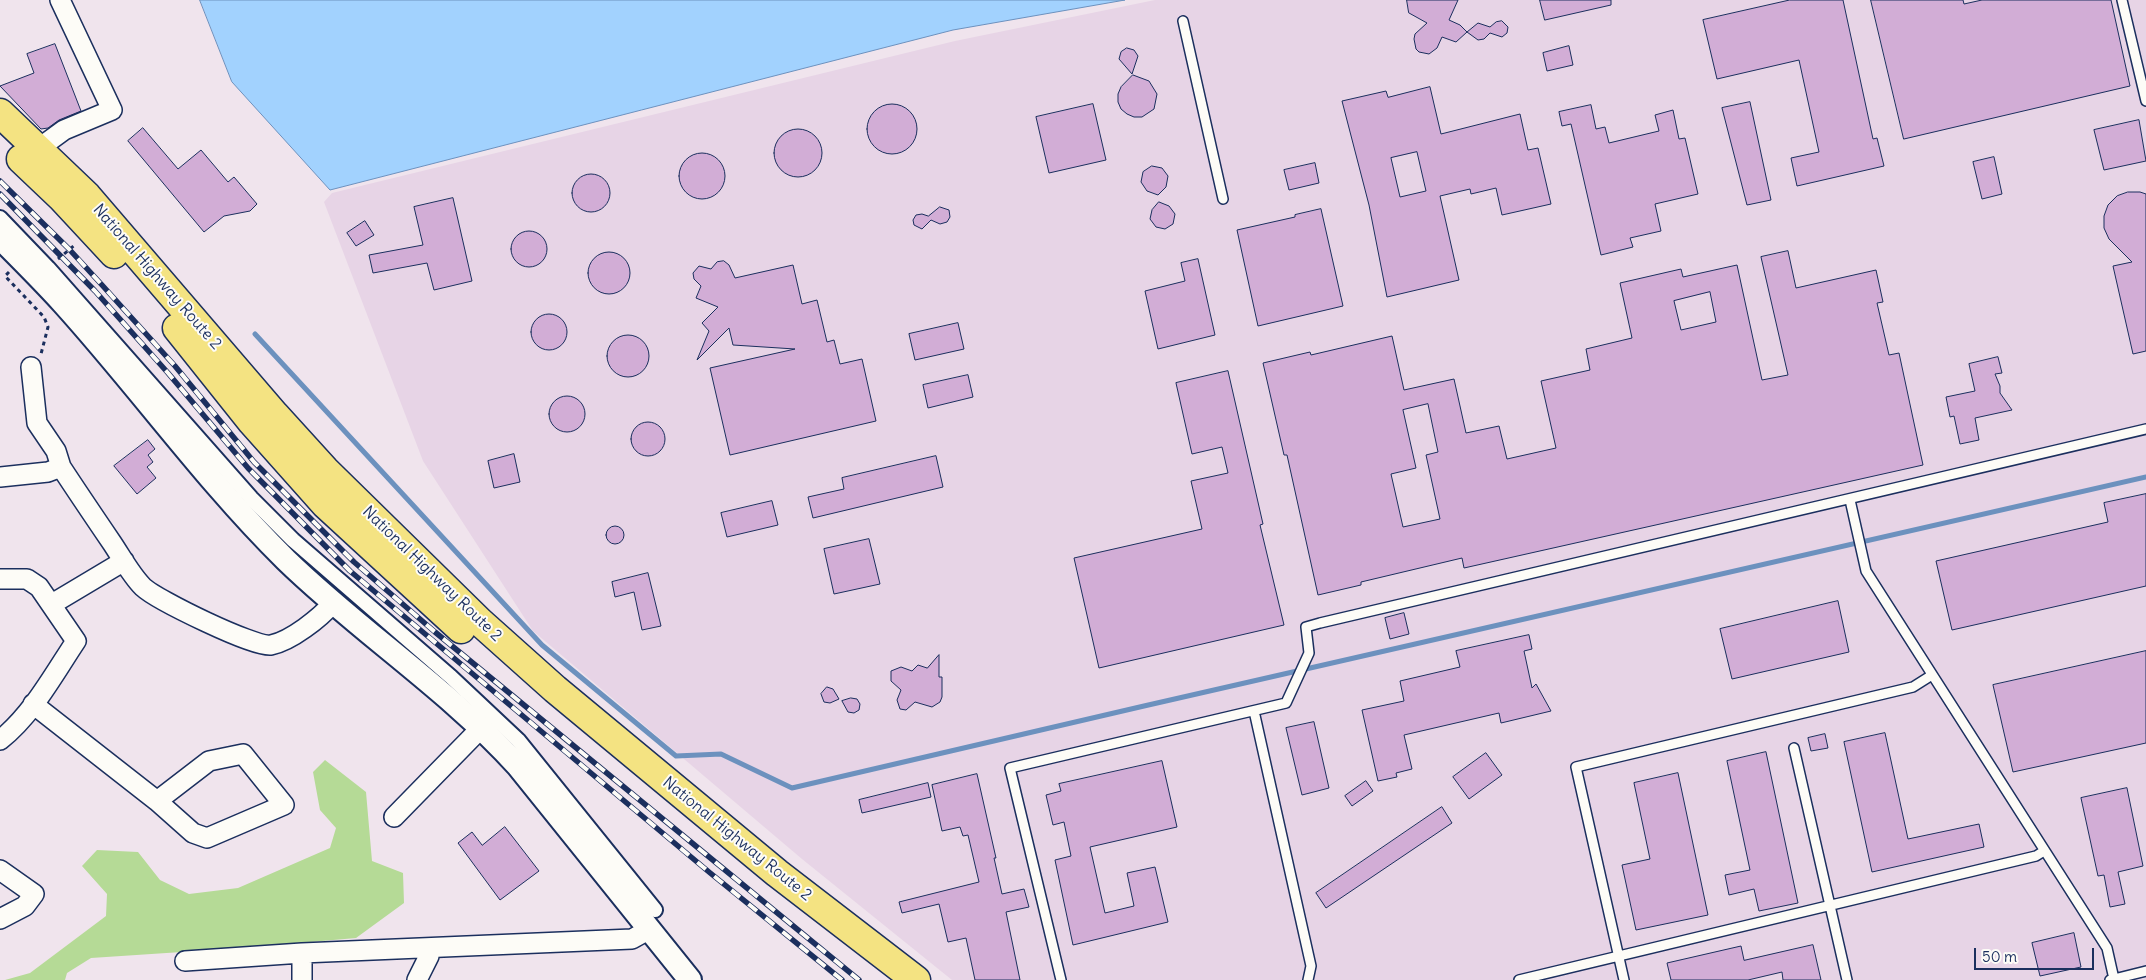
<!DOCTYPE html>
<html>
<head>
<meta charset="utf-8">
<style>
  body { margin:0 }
  #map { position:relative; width:2146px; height:980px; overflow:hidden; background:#f0e4ed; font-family:Delius,sans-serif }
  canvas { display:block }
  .scale { position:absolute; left:1974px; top:948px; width:120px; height:22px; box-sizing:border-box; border:2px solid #1b2f5e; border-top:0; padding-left:6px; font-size:15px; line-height:18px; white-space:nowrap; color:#1b2f5e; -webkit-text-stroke:4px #fdfcf7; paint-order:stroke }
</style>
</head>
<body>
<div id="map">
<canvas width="2146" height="980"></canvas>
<div class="scale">50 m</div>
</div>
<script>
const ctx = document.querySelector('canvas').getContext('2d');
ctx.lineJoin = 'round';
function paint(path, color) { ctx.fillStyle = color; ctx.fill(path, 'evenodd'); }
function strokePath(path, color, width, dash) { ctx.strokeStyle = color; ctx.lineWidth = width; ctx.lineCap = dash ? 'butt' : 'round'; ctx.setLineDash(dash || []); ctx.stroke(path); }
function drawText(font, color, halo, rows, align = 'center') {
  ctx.font = font + ' Delius,sans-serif'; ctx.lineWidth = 4; ctx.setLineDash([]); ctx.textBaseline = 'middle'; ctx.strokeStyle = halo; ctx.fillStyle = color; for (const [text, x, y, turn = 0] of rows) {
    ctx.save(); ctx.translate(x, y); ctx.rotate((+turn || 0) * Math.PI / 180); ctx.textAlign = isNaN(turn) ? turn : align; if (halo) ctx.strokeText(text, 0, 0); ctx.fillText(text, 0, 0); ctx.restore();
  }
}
paint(new Path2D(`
  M 1155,0 L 2146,0 L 2146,980 L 952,980 L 802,859 L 533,631 L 423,461 L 324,202 L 332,193 L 955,41 Z`), '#e7d4e6');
paint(new Path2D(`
  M 325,760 L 366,792 L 372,861 L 403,873 L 404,903 L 356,938 L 242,948 L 91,958 L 67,973 L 65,980 L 5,980 L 30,973 L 106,916 L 107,894 L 82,866 L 97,850 L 138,852 L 160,880 L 189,894 L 238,888 L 330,848 L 336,828 L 320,810 L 313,772 Z`), '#b5da96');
const water = new Path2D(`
  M 200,0 L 1125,0 L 953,30 L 330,190 L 232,82 Z`);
paint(water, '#a2d2fe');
strokePath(water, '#6c91be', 1);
strokePath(new Path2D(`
  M 255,334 L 542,645 L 676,756 L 721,754 L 792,788 L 1144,706 L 2146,477`), '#6c91be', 5);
const building = new Path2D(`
  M 1407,0 L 1458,0 L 1449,20 L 1460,25 L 1467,32 L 1456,42 L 1442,37 L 1437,48 L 1429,54 L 1419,52 L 1416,49 L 1414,39 L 1415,34 L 1427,23 L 1409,13 Z
  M 1540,0 L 1611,0 L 1611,5 L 1545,20 Z
  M 1790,0 L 1843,0 L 1873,139 L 1877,138 L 1884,166 L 1797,186 L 1791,158 L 1819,152 L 1799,60 L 1717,79 L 1703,20 Z
  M 1871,0 L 1963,0 L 1964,4 L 1982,0 L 2111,0 L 2130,86 L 1904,139 Z
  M 1502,21 L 1508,27 L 1507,33 L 1502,37 L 1490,33 L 1484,39 L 1478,40 L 1467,32 L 1478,23 L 1490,27 L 1496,22 Z
  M 55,44 L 81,111 L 59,120 L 48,128 L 41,129 L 0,86 L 34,73 L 27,54 Z
  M 1569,46 L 1573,65 L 1547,71 L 1543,53 Z
  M 1127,48 L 1134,50 L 1138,56 L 1132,74 L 1119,59 L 1121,52 Z
  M 1133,75 L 1149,81 L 1157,94 L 1154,109 L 1142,117 L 1134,117 L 1127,114 L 1121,109 L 1118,102 L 1118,94 L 1121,87 Z
  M 1430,87 L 1441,134 L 1520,114 L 1528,150 L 1538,148 L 1551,204 L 1502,215 L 1496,188 L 1471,194 L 1470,189 L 1440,196 L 1459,280 L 1387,297 L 1369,205 L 1342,101 L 1386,91 L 1388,97 ZM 1417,152 L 1426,191 L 1400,197 L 1391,158 Z
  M 1750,102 L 1771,200 L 1747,205 L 1722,108 Z
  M 1093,104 L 1106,160 L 1049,173 L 1036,117 Z
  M867 129a25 25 0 1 1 50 0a25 25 0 1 1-50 0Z
  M 1591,105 L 1596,129 L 1605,127 L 1609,143 L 1659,131 L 1655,115 L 1673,110 L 1679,139 L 1685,138 L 1698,194 L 1655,204 L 1661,231 L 1630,238 L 1633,247 L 1601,255 L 1571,124 L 1562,126 L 1559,112 Z
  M 2139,120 L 2146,161 L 2104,170 L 2094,130 Z
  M 143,128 L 178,169 L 201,150 L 228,182 L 234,177 L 257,204 L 250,211 L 224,216 L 204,232 L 128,141 Z
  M774 153a24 24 0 1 1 48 0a24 24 0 1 1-48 0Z
  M679 176a23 23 0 1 1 46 0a23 23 0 1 1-46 0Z
  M 1994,157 L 2002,194 L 1982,199 L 1973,162 Z
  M 1315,163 L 1319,183 L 1289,190 L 1284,170 Z
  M 1152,166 L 1162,168 L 1168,176 L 1166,187 L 1158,195 L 1147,191 L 1141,182 L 1143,172 Z
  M572 193a19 19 0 1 1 38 0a19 19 0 1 1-38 0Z
  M 2128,192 L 2140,192 L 2146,194 L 2146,351 L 2133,354 L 2113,266 L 2132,262 L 2109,239 L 2104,228 L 2104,216 L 2108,205 L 2117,196 Z
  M 453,198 L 472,281 L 434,290 L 427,263 L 373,273 L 369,255 L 423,245 L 414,207 Z
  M 1159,202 L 1169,206 L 1175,214 L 1173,224 L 1165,229 L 1156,227 L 1150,219 L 1152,210 Z
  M 940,207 L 949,210 L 950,217 L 947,222 L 940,224 L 931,220 L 922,229 L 914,225 L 913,220 L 916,215 L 922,214 L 928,216 Z
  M 1321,209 L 1343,306 L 1258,326 L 1237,230 L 1295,217 L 1295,215 Z
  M 365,221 L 374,235 L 356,246 L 347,233 Z
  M511 249a18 18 0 1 1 36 0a18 18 0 1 1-36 0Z
  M 1788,251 L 1796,288 L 1876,270 L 1883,302 L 1877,303 L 1889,355 L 1899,353 L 1923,465 L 1464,568 L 1462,558 L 1361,582 L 1361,585 L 1318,595 L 1287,455 L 1284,455 L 1263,363 L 1310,352 L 1311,355 L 1392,336 L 1404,390 L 1454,379 L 1466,433 L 1499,426 L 1507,459 L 1556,448 L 1541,381 L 1590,370 L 1586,349 L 1632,338 L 1620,283 L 1681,269 L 1683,277 L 1737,265 L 1762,380 L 1788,375 L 1761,257 ZM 1710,292 L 1716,322 L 1681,330 L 1674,301 ZM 1428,404 L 1438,452 L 1426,455 L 1440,519 L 1403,527 L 1391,474 L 1416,468 L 1403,410 Z
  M588 273a21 21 0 1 1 42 0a21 21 0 1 1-42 0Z
  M 1198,259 L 1215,335 L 1158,349 L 1145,291 L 1185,281 L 1181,263 Z
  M 724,261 L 729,265 L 735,278 L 793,265 L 802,304 L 817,300 L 827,342 L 834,340 L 840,364 L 862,359 L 876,421 L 730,455 L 710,368 L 795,349 L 733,345 L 729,328 L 697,360 L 709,331 L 702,323 L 718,307 L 696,298 L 701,286 L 694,279 L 693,273 L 699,266 L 711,269 L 717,262 Z
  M531 332a18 18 0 1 1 36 0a18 18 0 1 1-36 0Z
  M 958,323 L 964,349 L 915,360 L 909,334 Z
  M607 356a21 21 0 1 1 42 0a21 21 0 1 1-42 0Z
  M 1998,357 L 2002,373 L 1995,374 L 2000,386 L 2000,393 L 2012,410 L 1975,418 L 1979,440 L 1960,444 L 1954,416 L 1950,417 L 1946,397 L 1975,391 L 1969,364 Z
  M 1228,371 L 1263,524 L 1260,525 L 1284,625 L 1099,668 L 1074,558 L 1202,529 L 1191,481 L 1228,473 L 1222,447 L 1192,454 L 1176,383 Z
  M 968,375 L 973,397 L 928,408 L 923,385 Z
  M549 414a18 18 0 1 1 36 0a18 18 0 1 1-36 0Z
  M631 439a17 17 0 1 1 34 0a17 17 0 1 1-34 0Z
  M 148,440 L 155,449 L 148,455 L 153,462 L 147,467 L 156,478 L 137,494 L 114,466 Z
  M 514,454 L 520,482 L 494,488 L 488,461 Z
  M 936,456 L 943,487 L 813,518 L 808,497 L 844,489 L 842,478 Z
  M 2146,494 L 2146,586 L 1952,630 L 1936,561 L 2108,522 L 2104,503 Z
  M 772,501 L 778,525 L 727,537 L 721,513 Z
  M606 535a9 9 0 1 1 18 0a9 9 0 1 1-18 0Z
  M 869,539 L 880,584 L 834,594 L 824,549 Z
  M 648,573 L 661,626 L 642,630 L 634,592 L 615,597 L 612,582 Z
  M 1838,601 L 1849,652 L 1732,679 L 1720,629 Z
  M 1404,613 L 1409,634 L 1390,639 L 1385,618 Z
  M 1529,635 L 1532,649 L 1524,651 L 1532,688 L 1536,684 L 1551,711 L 1501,723 L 1499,713 L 1404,735 L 1412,769 L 1396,773 L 1397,777 L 1378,781 L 1362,710 L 1404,701 L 1400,681 L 1460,667 L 1456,651 Z
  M 2146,651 L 2146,743 L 2013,772 L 1993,685 Z
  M 939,655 L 939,677 L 942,677 L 942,697 L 940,702 L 932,707 L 915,702 L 906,710 L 900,709 L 897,700 L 901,690 L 891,681 L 891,671 L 901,667 L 912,671 L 918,665 L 927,668 Z
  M 827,687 L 833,689 L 839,699 L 830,703 L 824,702 L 821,694 Z
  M 851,698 L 857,699 L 860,704 L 859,710 L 854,713 L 848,712 L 842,701 Z
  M 1314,722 L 1329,788 L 1302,795 L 1286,728 Z
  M 1885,733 L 1908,839 L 1979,824 L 1984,847 L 1872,872 L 1844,742 Z
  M 1825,734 L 1828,748 L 1811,751 L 1808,738 Z
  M 1766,752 L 1798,903 L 1759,911 L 1754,889 L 1729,895 L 1725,875 L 1750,870 L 1727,761 Z
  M 1486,753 L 1502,775 L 1469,799 L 1453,777 Z
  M 1162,761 L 1177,827 L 1090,847 L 1105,913 L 1134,906 L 1127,873 L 1155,867 L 1168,922 L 1073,945 L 1055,860 L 1071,856 L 1064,822 L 1053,825 L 1046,795 L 1061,791 L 1059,784 Z
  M 1678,773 L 1708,915 L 1636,930 L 1622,865 L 1650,859 L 1634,783 Z
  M 977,774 L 996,858 L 994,858 L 1002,894 L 1024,889 L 1029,907 L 1006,912 L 1020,980 L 975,980 L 966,938 L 948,942 L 939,904 L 902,913 L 899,902 L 979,882 L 968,835 L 963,836 L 960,827 L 942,831 L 932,785 Z
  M 1366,781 L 1373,791 L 1352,806 L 1345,796 Z
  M 928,783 L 931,797 L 862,813 L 859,800 Z
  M 2127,788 L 2143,866 L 2118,872 L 2125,904 L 2110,907 L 2104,875 L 2098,876 L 2081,798 Z
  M 1442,807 L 1452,823 L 1326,908 L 1316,893 Z
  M 505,827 L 539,871 L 500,900 L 458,843 L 472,832 L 482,845 Z
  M 2074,933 L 2081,967 L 2040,976 L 2032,943 Z
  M 1813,945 L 1821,980 L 1783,980 L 1782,972 L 1748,980 L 1671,980 L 1667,963 L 1741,946 L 1744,960 Z`);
paint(building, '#d2add6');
strokePath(building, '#1b2f5e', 1);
const service = new Path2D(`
  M 2122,0 L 2146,101
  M 1183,21 L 1223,199
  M 1850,500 L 1866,571 L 2107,948 L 2114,979
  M 1254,711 L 1311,966 L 1308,980
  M 1794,748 L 1847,980
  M 1061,980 L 1010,768 L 1286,703 L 1309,653 L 1306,627 L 1320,623 L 2146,429
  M 1519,980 L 2036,856 L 2044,851
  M 1624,980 L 1576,767 L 1913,687 L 1932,675
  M 2110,980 L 2146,971`);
const pedestrian = new Path2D(`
  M 0,218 L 48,268 L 251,498 L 293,540 L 451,677 L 518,740 L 655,910`);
const minor = new Path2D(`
  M 38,149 L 64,130 L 112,110 L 60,0
  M 31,367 L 37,423 L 56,451 L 61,467 C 78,493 95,518 112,543 C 122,558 131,575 143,587 C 157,600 255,648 271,645 C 291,641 320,618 333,603
  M 0,477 L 48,472 L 61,467
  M 0,579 L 27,579 L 39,587 L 76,641 C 54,674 32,715 0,740
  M 52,604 L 124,561
  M 33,704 L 157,801 L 193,833 L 207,838 L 284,805 L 243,754 L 209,761 L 157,801
  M 394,817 L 481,728
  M 0,870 L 34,894 L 25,906 L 0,919
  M 185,961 L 302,953 L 632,939 L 650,929
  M 302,980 L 302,953
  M 417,980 L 429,956 L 430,949`);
const tertiary = new Path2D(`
  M 0,238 C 21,259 43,281 63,303 C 139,387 205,480 286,560 C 360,632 448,689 518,766 L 690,980`);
const trunk = new Path2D(`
  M 0,113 L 87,196 L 275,415 L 325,470 L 480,622 L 555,689 L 777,873 L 916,980
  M 21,159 L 61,197 L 114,254
  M 177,328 L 252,422 L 325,504 L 461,629`);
strokePath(service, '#1b2f5e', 12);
strokePath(pedestrian, '#1b2f5e', 18);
strokePath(minor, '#1b2f5e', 22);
strokePath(tertiary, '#1b2f5e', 26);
strokePath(trunk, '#1b2f5e', 31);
strokePath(new Path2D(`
  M 58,259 L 76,244
  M 9,272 L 5,276 L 44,317 L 48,327 L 41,354`), '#1b2f5e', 3, [4, 4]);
strokePath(service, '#fdfcf7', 9);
strokePath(pedestrian, '#fdfcf7', 14);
strokePath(minor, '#fdfcf7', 19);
strokePath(tertiary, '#fdfcf7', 22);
strokePath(trunk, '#f4e382', 28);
const rail = new Path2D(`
  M 0,181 L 69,249 L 102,285 L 175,366 L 254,462 L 354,562 L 435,632 L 859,980
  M 0,194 L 95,291 L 168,373 L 248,468 L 350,571 L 709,872 L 842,980`);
strokePath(rail, '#1b2f5e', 5.5);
strokePath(rail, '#fdfcf7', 4, [11]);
drawText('16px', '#1b2f5e', '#fdfcf7', [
  ["National Highway Route 2",157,277,49],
  ["National Highway Route 2",432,574,44],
  ["National Highway Route 2",737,839,39]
]);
</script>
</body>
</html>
